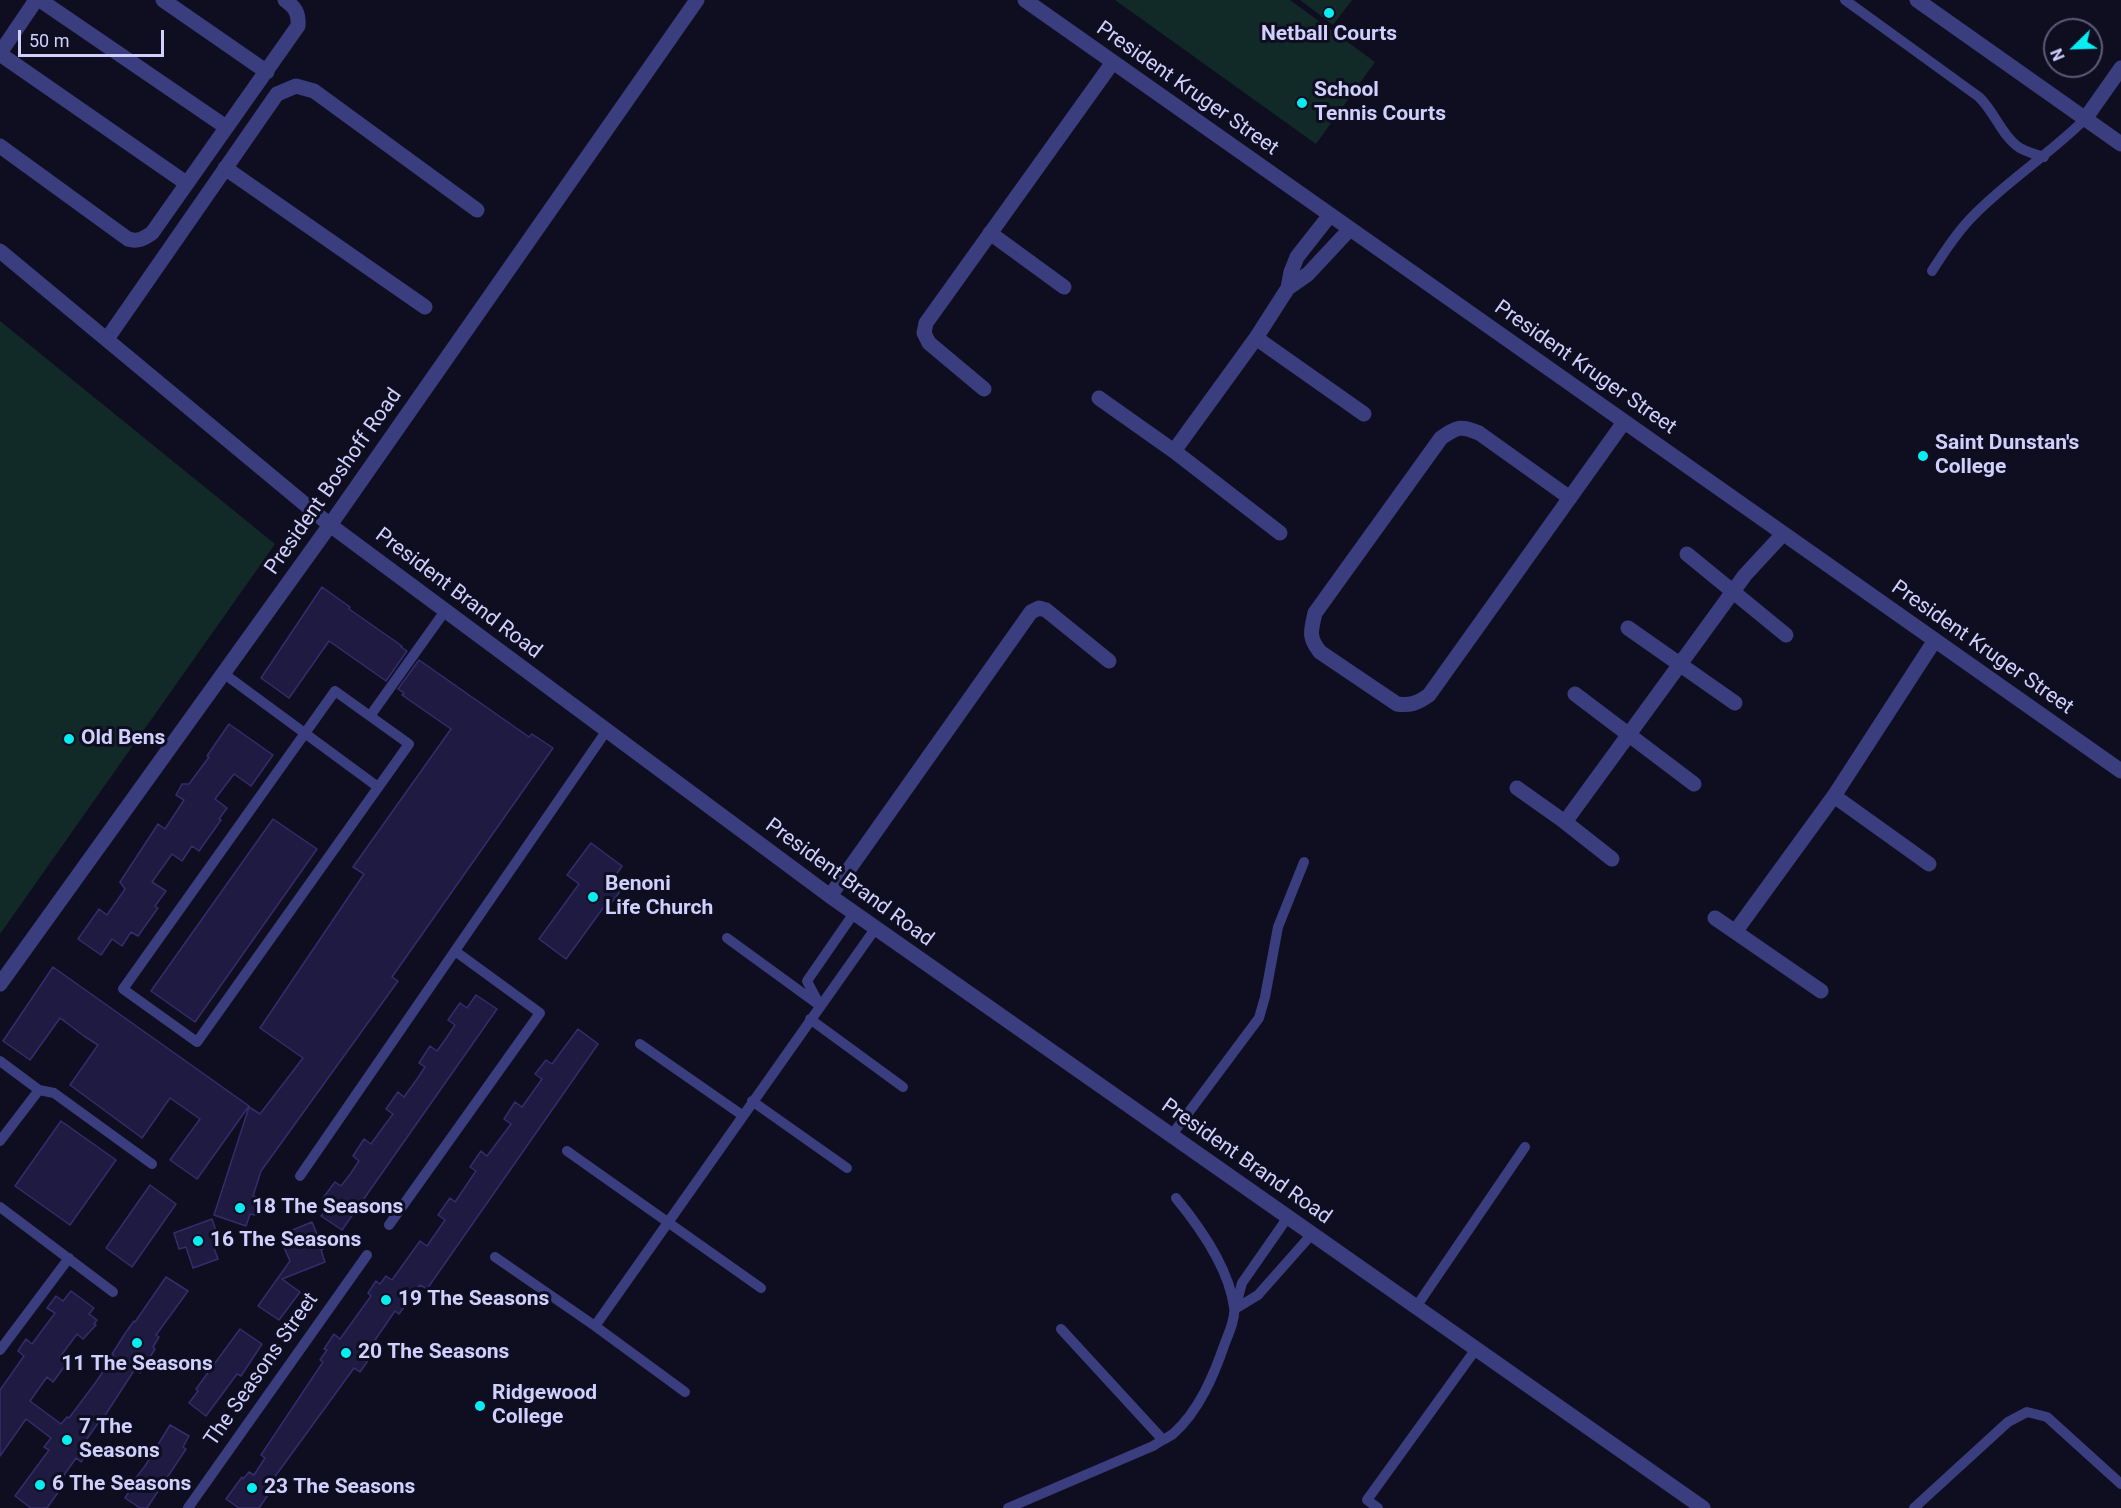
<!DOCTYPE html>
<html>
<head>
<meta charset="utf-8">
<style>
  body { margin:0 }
  #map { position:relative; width:2121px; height:1508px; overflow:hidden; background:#0f0e21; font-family:Roboto,sans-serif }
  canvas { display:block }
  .north { position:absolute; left:2043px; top:18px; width:60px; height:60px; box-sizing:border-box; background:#0f0e21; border:2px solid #5c5b79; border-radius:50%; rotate:247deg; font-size:16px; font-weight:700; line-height:24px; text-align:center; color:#d0cffe }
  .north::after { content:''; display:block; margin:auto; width:21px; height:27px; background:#07edf2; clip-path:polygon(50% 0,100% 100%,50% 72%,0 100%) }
  .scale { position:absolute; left:18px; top:30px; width:146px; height:27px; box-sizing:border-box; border:3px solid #d0cffe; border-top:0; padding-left:8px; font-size:18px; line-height:21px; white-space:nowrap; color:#d0cffe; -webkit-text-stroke:4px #0f0e21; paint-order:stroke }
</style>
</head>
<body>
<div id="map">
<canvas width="2121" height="1508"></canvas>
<div class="north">N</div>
<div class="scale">50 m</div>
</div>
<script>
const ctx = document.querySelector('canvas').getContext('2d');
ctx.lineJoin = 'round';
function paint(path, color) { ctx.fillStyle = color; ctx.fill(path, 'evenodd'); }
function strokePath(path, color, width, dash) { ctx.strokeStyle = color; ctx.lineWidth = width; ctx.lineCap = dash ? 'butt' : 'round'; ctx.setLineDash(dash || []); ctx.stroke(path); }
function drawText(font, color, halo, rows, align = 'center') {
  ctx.font = font + ' Roboto,sans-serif'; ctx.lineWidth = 6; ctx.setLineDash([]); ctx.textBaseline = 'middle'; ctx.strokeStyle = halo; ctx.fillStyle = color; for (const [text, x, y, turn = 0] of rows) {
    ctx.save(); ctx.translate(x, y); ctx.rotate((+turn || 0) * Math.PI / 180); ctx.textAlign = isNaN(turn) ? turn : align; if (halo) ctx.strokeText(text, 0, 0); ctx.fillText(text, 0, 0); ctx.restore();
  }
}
paint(new Path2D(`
  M 1115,0 L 1290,0 L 1375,62 L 1316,144 Z
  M 1300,0 L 1352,0 L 1333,25 Z
  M 0,321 L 275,544 L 0,934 Z`), '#112a27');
const building = new Path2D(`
  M 322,587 L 350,607 L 349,609 L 402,646 L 401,647 L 407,651 L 386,681 L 329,641 L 289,698 L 261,678 Z
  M 419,660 L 529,737 L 532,734 L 553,748 L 392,977 L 398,981 L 261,1171 L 253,1196 L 261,1198 L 255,1215 L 250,1214 L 246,1226 L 214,1215 L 249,1107 L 260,1114 L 303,1058 L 260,1028 L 364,874 L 353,867 L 451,729 L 402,695 L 404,693 L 398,689 Z
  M 229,724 L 273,755 L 251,786 L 234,774 L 215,799 L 227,808 L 219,819 L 221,820 L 199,851 L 192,846 L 182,861 L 172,854 L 152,882 L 166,891 L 155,906 L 158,908 L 138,936 L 131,932 L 122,946 L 112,939 L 101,955 L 78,939 L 99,909 L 107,915 L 125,889 L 120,882 L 158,824 L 165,829 L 184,800 L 176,795 L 182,784 L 189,784 L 209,757 L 207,756 Z
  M 273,819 L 317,849 L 195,1022 L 151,991 Z
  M 591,843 L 622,866 L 611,882 L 621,890 L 609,906 L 606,904 L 566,959 L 539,939 L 579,884 L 567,875 Z
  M 53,967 L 249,1106 L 197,1179 L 170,1160 L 200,1119 L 170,1098 L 142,1138 L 70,1085 L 98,1045 L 84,1036 L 60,1018 L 30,1060 L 3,1041 Z
  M 476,995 L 497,1009 L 342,1230 L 321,1216 L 330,1203 L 323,1198 L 335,1182 L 341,1186 L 351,1173 L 359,1161 L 353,1156 L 364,1139 L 371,1144 L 384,1126 L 393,1114 L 386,1109 L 398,1092 L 404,1097 L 417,1079 L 425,1067 L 419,1063 L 430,1046 L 437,1051 L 447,1037 L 455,1025 L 448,1020 L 460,1003 L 467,1008 Z
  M 578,1029 L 598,1044 L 427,1289 L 420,1285 L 399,1314 L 395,1311 L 364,1356 L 369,1359 L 360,1372 L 354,1368 L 271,1482 L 275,1485 L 259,1508 L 239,1508 L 226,1499 L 242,1477 L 243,1479 L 249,1472 L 254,1475 L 265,1458 L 261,1455 L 323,1362 L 320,1360 L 327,1350 L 324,1349 L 334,1334 L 340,1339 L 371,1296 L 368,1293 L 376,1281 L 380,1284 L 386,1276 L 392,1280 L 420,1241 L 427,1246 L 445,1220 L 438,1215 L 450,1198 L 455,1202 L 476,1171 L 470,1167 L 481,1151 L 487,1156 L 511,1124 L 504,1119 L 515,1102 L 522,1107 L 542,1079 L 535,1074 L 546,1060 L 552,1064 Z
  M 61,1121 L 116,1160 L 70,1225 L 15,1186 Z
  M 150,1185 L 176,1204 L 132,1267 L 106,1248 Z
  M 212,1219 L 221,1245 L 214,1248 L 218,1259 L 193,1268 L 186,1247 L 179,1249 L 174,1233 Z
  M 312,1222 L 323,1249 L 321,1250 L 325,1262 L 282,1279 L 300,1292 L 279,1320 L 258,1306 L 290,1261 L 282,1243 L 288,1240 L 285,1233 Z
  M 166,1277 L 188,1291 L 156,1335 L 159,1337 L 153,1347 L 155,1349 L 140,1373 L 135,1369 L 102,1420 L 101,1419 L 84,1443 L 91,1448 L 81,1462 L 76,1458 L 55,1488 L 59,1491 L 47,1508 L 31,1508 L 15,1496 L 49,1450 L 44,1447 L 51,1438 L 26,1419 L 0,1456 L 0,1390 L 24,1356 L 18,1351 L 26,1339 L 32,1344 L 55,1313 L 47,1308 L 56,1296 L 63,1301 L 71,1291 L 94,1308 L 89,1314 L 97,1320 L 94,1324 L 96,1325 L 83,1339 L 77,1334 L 60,1357 L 67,1363 L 53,1382 L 47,1377 L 30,1401 L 61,1424 L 67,1417 L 69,1418 L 96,1382 L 114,1355 L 112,1354 L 126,1332 L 134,1321 L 135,1322 Z
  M 240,1329 L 262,1344 L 241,1376 L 237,1374 L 206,1416 L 189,1403 L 198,1391 L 196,1389 Z
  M 170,1425 L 189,1436 L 183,1447 L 186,1449 L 147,1508 L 140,1508 L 125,1498 L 130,1490 L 128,1488 L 145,1466 Z`);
paint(building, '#1f1a41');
strokePath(building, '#342d6c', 1.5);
strokePath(new Path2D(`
  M 1845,0 L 1979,97 C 1994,111 2001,134 2017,146 C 2025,152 2035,154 2044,157
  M 1932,271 C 1944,252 1957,232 1973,216 C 2008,180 2050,154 2085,119
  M 223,673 L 378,787
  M 335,691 L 409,744 L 197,1042 L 123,989 Z
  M 370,716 L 445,611
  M 727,938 L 819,1005
  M 818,1002 L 807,981 L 854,913
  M 810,1019 L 903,1087
  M 640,1044 L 742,1115
  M 0,1061 L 39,1090 L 54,1093 L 152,1164
  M 752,1101 L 847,1168
  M 1171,1136 L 1259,1018 L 1265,997 L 1278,927 L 1304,862
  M 0,1141 L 39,1090
  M 567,1151 L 761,1288
  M 300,1176 L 607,730
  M 0,1207 L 113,1292
  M 389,1225 L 540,1013 L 455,951
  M 495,1257 L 595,1326
  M 1416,1307 L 1525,1147
  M 1235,1309 L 1258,1295 L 1312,1234
  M 1235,1309 L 1242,1283 L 1288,1217
  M 1061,1329 L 1163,1440
  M 0,1350 L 69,1258
  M 685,1392 L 595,1326 L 875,929
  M 188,1508 L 367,1255
  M 1008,1508 L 1153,1446 C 1159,1442 1167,1438 1173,1434 C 1199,1411 1214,1375 1225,1343 C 1229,1333 1236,1317 1234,1307 C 1229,1269 1199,1226 1176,1198
  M 1378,1508 L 1367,1500 L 1476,1349
  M 1914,1508 L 2008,1422 L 2027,1412 L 2047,1417 L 2121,1484`), '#3a3d7e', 10);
strokePath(new Path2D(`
  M 40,0 L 226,127
  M 163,0 L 267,72
  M 1025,0 L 2121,771
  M 1917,0 L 2121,144
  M 0,53 L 36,0
  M 0,54 L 186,183
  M 2085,119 L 2121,68
  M 0,146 L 128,239 C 138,242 143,239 152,233 L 298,26 C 299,13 295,7 285,0
  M 225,168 L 425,307
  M 990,233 L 1064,287
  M 0,251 L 330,525 L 830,896 L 1703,1508
  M 1288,288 L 1308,274 L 1350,229
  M 1256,338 L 1364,414
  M 107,339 L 277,94 L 296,86 L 314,91 L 477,210
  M 984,389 L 929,343 L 924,333 L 926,323 L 1113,62
  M 1099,398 L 1174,451 L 1280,533
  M 1174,451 L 1256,338 L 1288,288 L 1291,272 L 1297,257 L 1330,215
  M 1570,498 L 1479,433 C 1460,425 1457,427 1441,438 L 1315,613 C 1311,631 1308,637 1320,652 L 1397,704 C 1410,706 1418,703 1429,695 L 1624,422
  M 1687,554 L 1786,635
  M 1628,628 L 1735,703
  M 1575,694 L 1694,784
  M 1517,788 L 1565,822
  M 1834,796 L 1929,864
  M 1612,859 L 1565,822 L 1745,575 L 1783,534
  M 830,896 L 1031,612 L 1039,608 L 1046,610 L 1109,661
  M 1715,918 L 1821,991
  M 1735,932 L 1834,796 L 1935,640
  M 0,984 L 330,525 L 697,0`), '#3a3d7e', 15);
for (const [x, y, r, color] of [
  [1329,13,6,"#07edf2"],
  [1302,103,6,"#07edf2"],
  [1923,456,6,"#07edf2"],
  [69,739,6,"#07edf2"],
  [593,897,6,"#07edf2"],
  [240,1208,6,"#07edf2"],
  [198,1241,6,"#07edf2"],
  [386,1300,6,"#07edf2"],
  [137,1343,6,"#07edf2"],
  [346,1353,6,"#07edf2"],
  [480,1406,6,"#07edf2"],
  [67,1440,6,"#07edf2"],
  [40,1485,6,"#07edf2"],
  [252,1488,6,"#07edf2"]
]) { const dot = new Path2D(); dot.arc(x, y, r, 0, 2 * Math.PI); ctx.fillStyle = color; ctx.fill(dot); strokePath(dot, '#0f0e21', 2); }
drawText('bold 21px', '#d0cffe', '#0f0e21', [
  ["Netball Courts",1329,35,"center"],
  ["School",1314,91],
  ["Tennis Courts",1314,115],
  ["Saint Dunstan's",1935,444],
  ["College",1935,468],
  ["Old Bens",81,739],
  ["Benoni",605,885],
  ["Life Church",605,909],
  ["18 The Seasons",252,1208],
  ["16 The Seasons",210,1241],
  ["19 The Seasons",398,1300],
  ["20 The Seasons",358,1353],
  ["11 The Seasons",137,1365,"center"],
  ["Ridgewood",492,1394],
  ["College",492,1418],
  ["7 The",79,1428],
  ["Seasons",79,1452],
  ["6 The Seasons",52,1485],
  ["23 The Seasons",264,1488]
], 'left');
drawText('21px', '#d0cffe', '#0f0e21', [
  ["President Kruger Street",1187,89,35],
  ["President Kruger Street",1585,368,35],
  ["President Boshoff Road",334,482,-55],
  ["President Brand Road",458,594,37],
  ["President Kruger Street",1982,648,35],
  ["President Brand Road",849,883,36],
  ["President Brand Road",1246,1162,35],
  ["The Seasons Street",262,1370,-55]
]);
</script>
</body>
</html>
